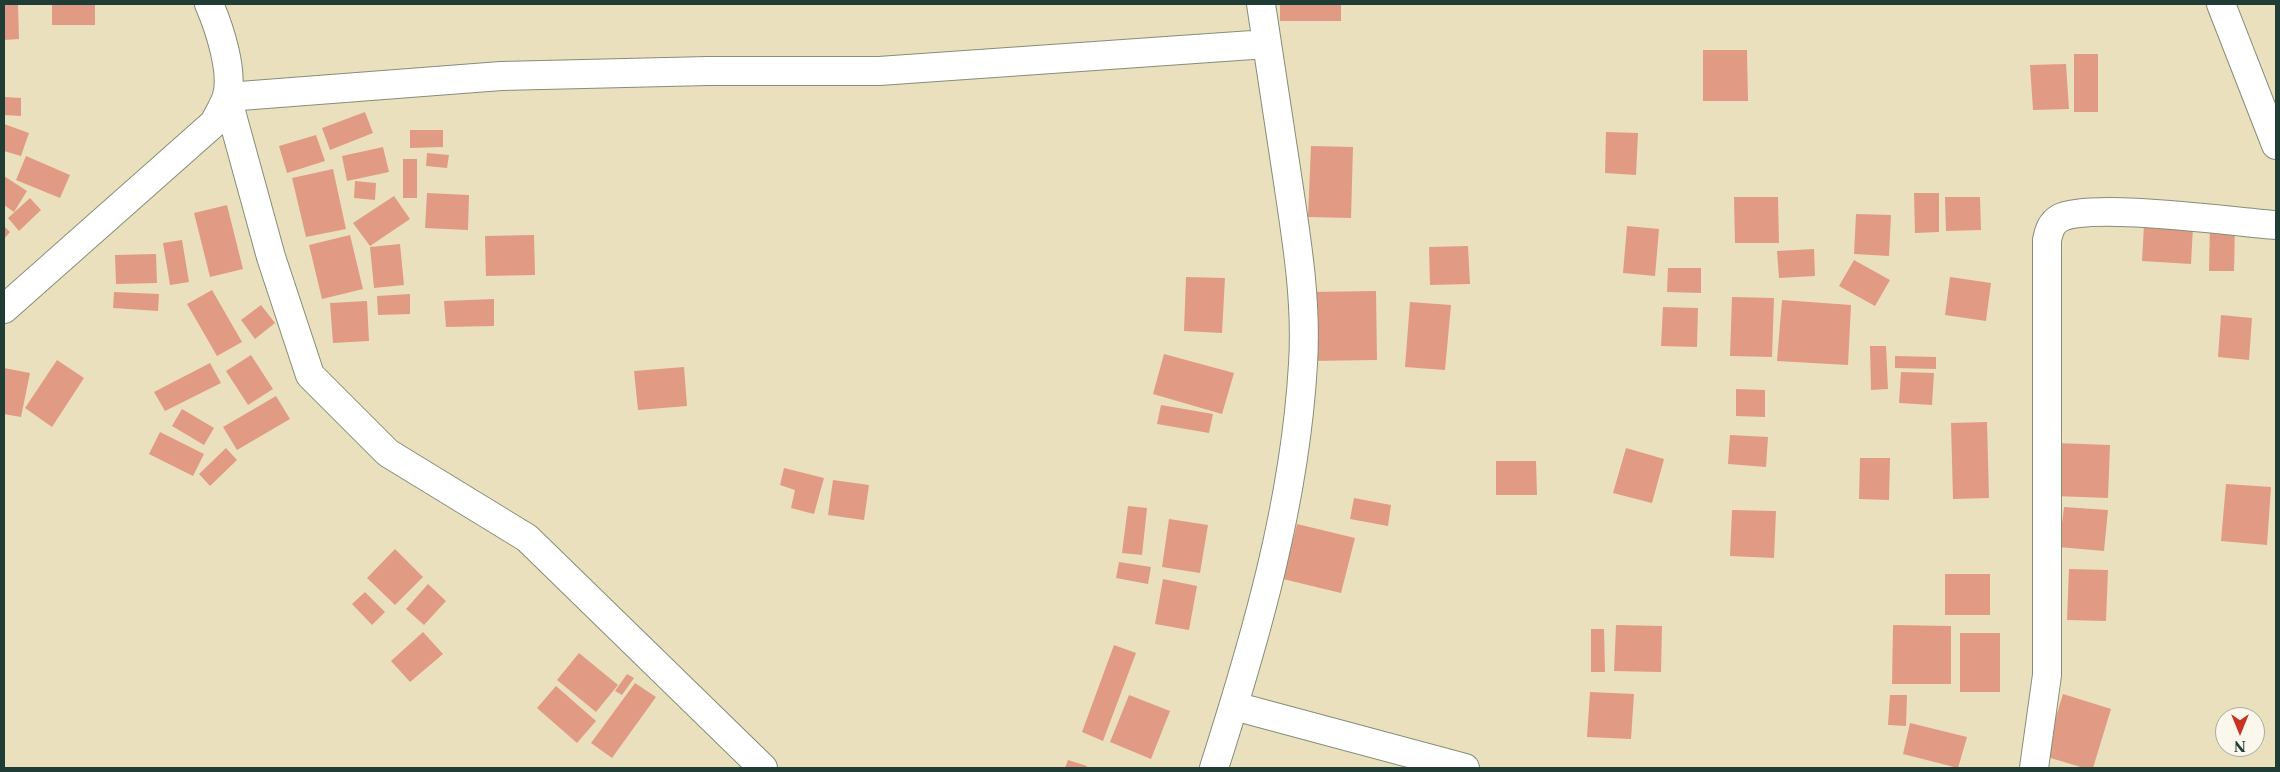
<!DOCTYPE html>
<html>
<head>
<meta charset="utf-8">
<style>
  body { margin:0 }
  #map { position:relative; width:2280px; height:772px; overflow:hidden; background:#eae0bd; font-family:"Libre Caslon Text",serif }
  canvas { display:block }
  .frame { position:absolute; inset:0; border:5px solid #1f3d34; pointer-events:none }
  .north { position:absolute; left:2215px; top:707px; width:50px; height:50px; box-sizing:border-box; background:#fbf7ec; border:1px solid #a3ada2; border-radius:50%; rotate:180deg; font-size:14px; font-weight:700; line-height:20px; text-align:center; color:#1f3d34 }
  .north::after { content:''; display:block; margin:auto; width:18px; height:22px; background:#c8321e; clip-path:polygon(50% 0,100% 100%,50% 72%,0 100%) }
</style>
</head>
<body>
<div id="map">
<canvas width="2280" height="772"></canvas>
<div class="frame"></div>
<div class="north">N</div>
</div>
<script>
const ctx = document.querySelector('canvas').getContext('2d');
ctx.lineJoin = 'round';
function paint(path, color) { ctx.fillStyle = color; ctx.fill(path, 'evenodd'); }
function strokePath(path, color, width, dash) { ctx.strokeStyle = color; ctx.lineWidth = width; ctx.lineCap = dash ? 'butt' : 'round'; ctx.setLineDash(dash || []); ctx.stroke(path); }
paint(new Path2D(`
  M 4,4 L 18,4 L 19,39 L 4,40 Z
  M 52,4 L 95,4 L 95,25 L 52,25 Z
  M 1280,4 L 1341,4 L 1341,21 L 1280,21 Z
  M 1703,50 L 1747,50 L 1748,101 L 1703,101 Z
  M 2074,54 L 2098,54 L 2098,112 L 2074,112 Z
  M 2066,64 L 2069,109 L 2033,110 L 2030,65 Z
  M 4,97 L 21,98 L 21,116 L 4,115 Z
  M 365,112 L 373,133 L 330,150 L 322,128 Z
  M 4,124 L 29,133 L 21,156 L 4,151 Z
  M 410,130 L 443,130 L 443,147 L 410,148 Z
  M 1606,132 L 1638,133 L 1636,175 L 1605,173 Z
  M 316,135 L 325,161 L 287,173 L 279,146 Z
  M 1311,146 L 1353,147 L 1351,218 L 1308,217 Z
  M 383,147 L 389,172 L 347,181 L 342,156 Z
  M 427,153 L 449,155 L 447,168 L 426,166 Z
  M 26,156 L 70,175 L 60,198 L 16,180 Z
  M 403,159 L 417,159 L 417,198 L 403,198 Z
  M 333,169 L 346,229 L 306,237 L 292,178 Z
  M 4,176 L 27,191 L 14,212 L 4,205 Z
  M 355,181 L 376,183 L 375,200 L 354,198 Z
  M 427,193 L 469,195 L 468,230 L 425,228 Z
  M 1914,193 L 1939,193 L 1939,232 L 1915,233 Z
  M 394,196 L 410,219 L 370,246 L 353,223 Z
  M 1734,197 L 1778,197 L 1779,243 L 1735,243 Z
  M 1945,197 L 1980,197 L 1981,230 L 1946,231 Z
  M 30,198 L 41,210 L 19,231 L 8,218 Z
  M 227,205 L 243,269 L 210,277 L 194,213 Z
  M 1856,214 L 1891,215 L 1889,256 L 1854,254 Z
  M 2144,224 L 2193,227 L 2191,264 L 2142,261 Z
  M 2210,224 L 2235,225 L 2234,271 L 2209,271 Z
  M 4,226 L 10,232 L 4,239 Z
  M 1627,226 L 1659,229 L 1655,276 L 1623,273 Z
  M 350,235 L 363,289 L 322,299 L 309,245 Z
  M 534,235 L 535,275 L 486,276 L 485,236 Z
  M 182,240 L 189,282 L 170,285 L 163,243 Z
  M 400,244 L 404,285 L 374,288 L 370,247 Z
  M 1468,246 L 1470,284 L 1430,285 L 1429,247 Z
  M 1814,249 L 1815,276 L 1779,278 L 1777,251 Z
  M 156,254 L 157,283 L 116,284 L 115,255 Z
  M 1854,260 L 1890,280 L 1875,306 L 1839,286 Z
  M 1668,268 L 1701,268 L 1701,293 L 1667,292 Z
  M 1186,277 L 1225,278 L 1222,333 L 1184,331 Z
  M 1950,277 L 1991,283 L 1986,321 L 1945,315 Z
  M 212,290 L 242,342 L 217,356 L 187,304 Z
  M 1376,291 L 1377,360 L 1309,361 L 1308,292 Z
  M 114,292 L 159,294 L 158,311 L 113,308 Z
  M 410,294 L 410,314 L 378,315 L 377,296 Z
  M 1732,297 L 1774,298 L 1772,357 L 1730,356 Z
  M 494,299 L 494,326 L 446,327 L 444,301 Z
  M 1782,300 L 1851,305 L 1848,365 L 1777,361 Z
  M 367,301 L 369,341 L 333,343 L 330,303 Z
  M 1410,302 L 1451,305 L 1445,370 L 1405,367 Z
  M 261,305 L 275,323 L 255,339 L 241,320 Z
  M 1663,307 L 1698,308 L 1697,347 L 1661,346 Z
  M 2221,315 L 2252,318 L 2249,360 L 2218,357 Z
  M 1870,346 L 1886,346 L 1888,389 L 1871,390 Z
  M 1164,354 L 1234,373 L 1222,414 L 1153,394 Z
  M 251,355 L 273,389 L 248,405 L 226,371 Z
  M 1895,356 L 1936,357 L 1936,369 L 1895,368 Z
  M 57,360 L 84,378 L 52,427 L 25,408 Z
  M 210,363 L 221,383 L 165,411 L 154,392 Z
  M 684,367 L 687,406 L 638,410 L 634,371 Z
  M 4,368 L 30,373 L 21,417 L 4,414 Z
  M 1901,372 L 1934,373 L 1932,405 L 1899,403 Z
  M 1736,389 L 1765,390 L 1765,417 L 1736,416 Z
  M 276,396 L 290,419 L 237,450 L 223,427 Z
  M 1161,405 L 1213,414 L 1209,433 L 1157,424 Z
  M 182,409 L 214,428 L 204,445 L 172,426 Z
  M 1987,422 L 1989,498 L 1953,499 L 1951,423 Z
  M 160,432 L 204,454 L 193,476 L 149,454 Z
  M 1730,435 L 1768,437 L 1766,467 L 1728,464 Z
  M 2056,443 L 2110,445 L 2108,498 L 2054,496 Z
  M 226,448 L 237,460 L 210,486 L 199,474 Z
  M 1626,448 L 1664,459 L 1652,503 L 1613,493 Z
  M 1860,458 L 1890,458 L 1889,500 L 1859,499 Z
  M 1496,461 L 1536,461 L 1537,495 L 1496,495 Z
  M 784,468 L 824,478 L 814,514 L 791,508 L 795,490 L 780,485 Z
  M 833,480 L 869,485 L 864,520 L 828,515 Z
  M 2226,484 L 2271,487 L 2267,545 L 2221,541 Z
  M 1354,498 L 1391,505 L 1388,526 L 1350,519 Z
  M 1128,506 L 1147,508 L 1142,555 L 1122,553 Z
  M 2064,507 L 2108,510 L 2104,551 L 2059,547 Z
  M 1732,510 L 1776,511 L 1774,558 L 1730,556 Z
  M 1169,519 L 1208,525 L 1200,573 L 1162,567 Z
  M 1297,524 L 1355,538 L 1341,593 L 1283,579 Z
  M 395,549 L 423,577 L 395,605 L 367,578 Z
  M 1119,562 L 1151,567 L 1148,584 L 1116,578 Z
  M 2069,569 L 2108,570 L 2106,621 L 2067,620 Z
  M 1945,574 L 1990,574 L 1990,615 L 1945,615 Z
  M 1163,579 L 1197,586 L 1189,630 L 1155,624 Z
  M 428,584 L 446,601 L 424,625 L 406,609 Z
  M 365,592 L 385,612 L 372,625 L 352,604 Z
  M 1616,625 L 1662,626 L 1661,672 L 1614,671 Z
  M 1893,625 L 1951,626 L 1951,684 L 1892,684 Z
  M 1591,629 L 1604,629 L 1605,672 L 1591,672 Z
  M 423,632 L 443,654 L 410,682 L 391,661 Z
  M 1960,633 L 2000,633 L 2000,692 L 1960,692 Z
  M 1114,645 L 1136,653 L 1103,741 L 1082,732 Z
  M 579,653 L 618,685 L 596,712 L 557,680 Z
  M 627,674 L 634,678 L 622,695 L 615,691 Z
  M 635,683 L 656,697 L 612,758 L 591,743 Z
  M 556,686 L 596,721 L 577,743 L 537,708 Z
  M 1590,692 L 1634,694 L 1631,739 L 1587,737 Z
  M 2063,694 L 2111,709 L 2093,768 L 2084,768 L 2044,756 Z
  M 1129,695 L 1170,711 L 1151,759 L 1110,742 Z
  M 1890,695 L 1907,695 L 1906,726 L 1888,725 Z
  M 1910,723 L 1967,737 L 1958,768 L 1903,754 Z
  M 1068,760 L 1087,766 L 1086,768 L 1065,768 Z`), '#e19b84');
const minor = new Path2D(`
  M 2221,4 L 2276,145
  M 4,309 L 214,123 C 218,115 223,107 226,99 C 235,74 219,27 209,4
  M 1234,706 L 1465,768
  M 763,768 L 527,538 L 388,453 L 310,375 L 271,257 L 227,97 L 501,76 L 708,71 L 879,71 L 1267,44
  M 1214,768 C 1256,637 1295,503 1303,364 C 1307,303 1297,242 1288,182 C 1279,122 1270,63 1261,4
  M 2034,768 L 2047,675 L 2047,240 C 2049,231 2051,223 2060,218 C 2091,202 2234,222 2276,225`);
strokePath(minor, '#848e78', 30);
strokePath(minor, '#fff', 28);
</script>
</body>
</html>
